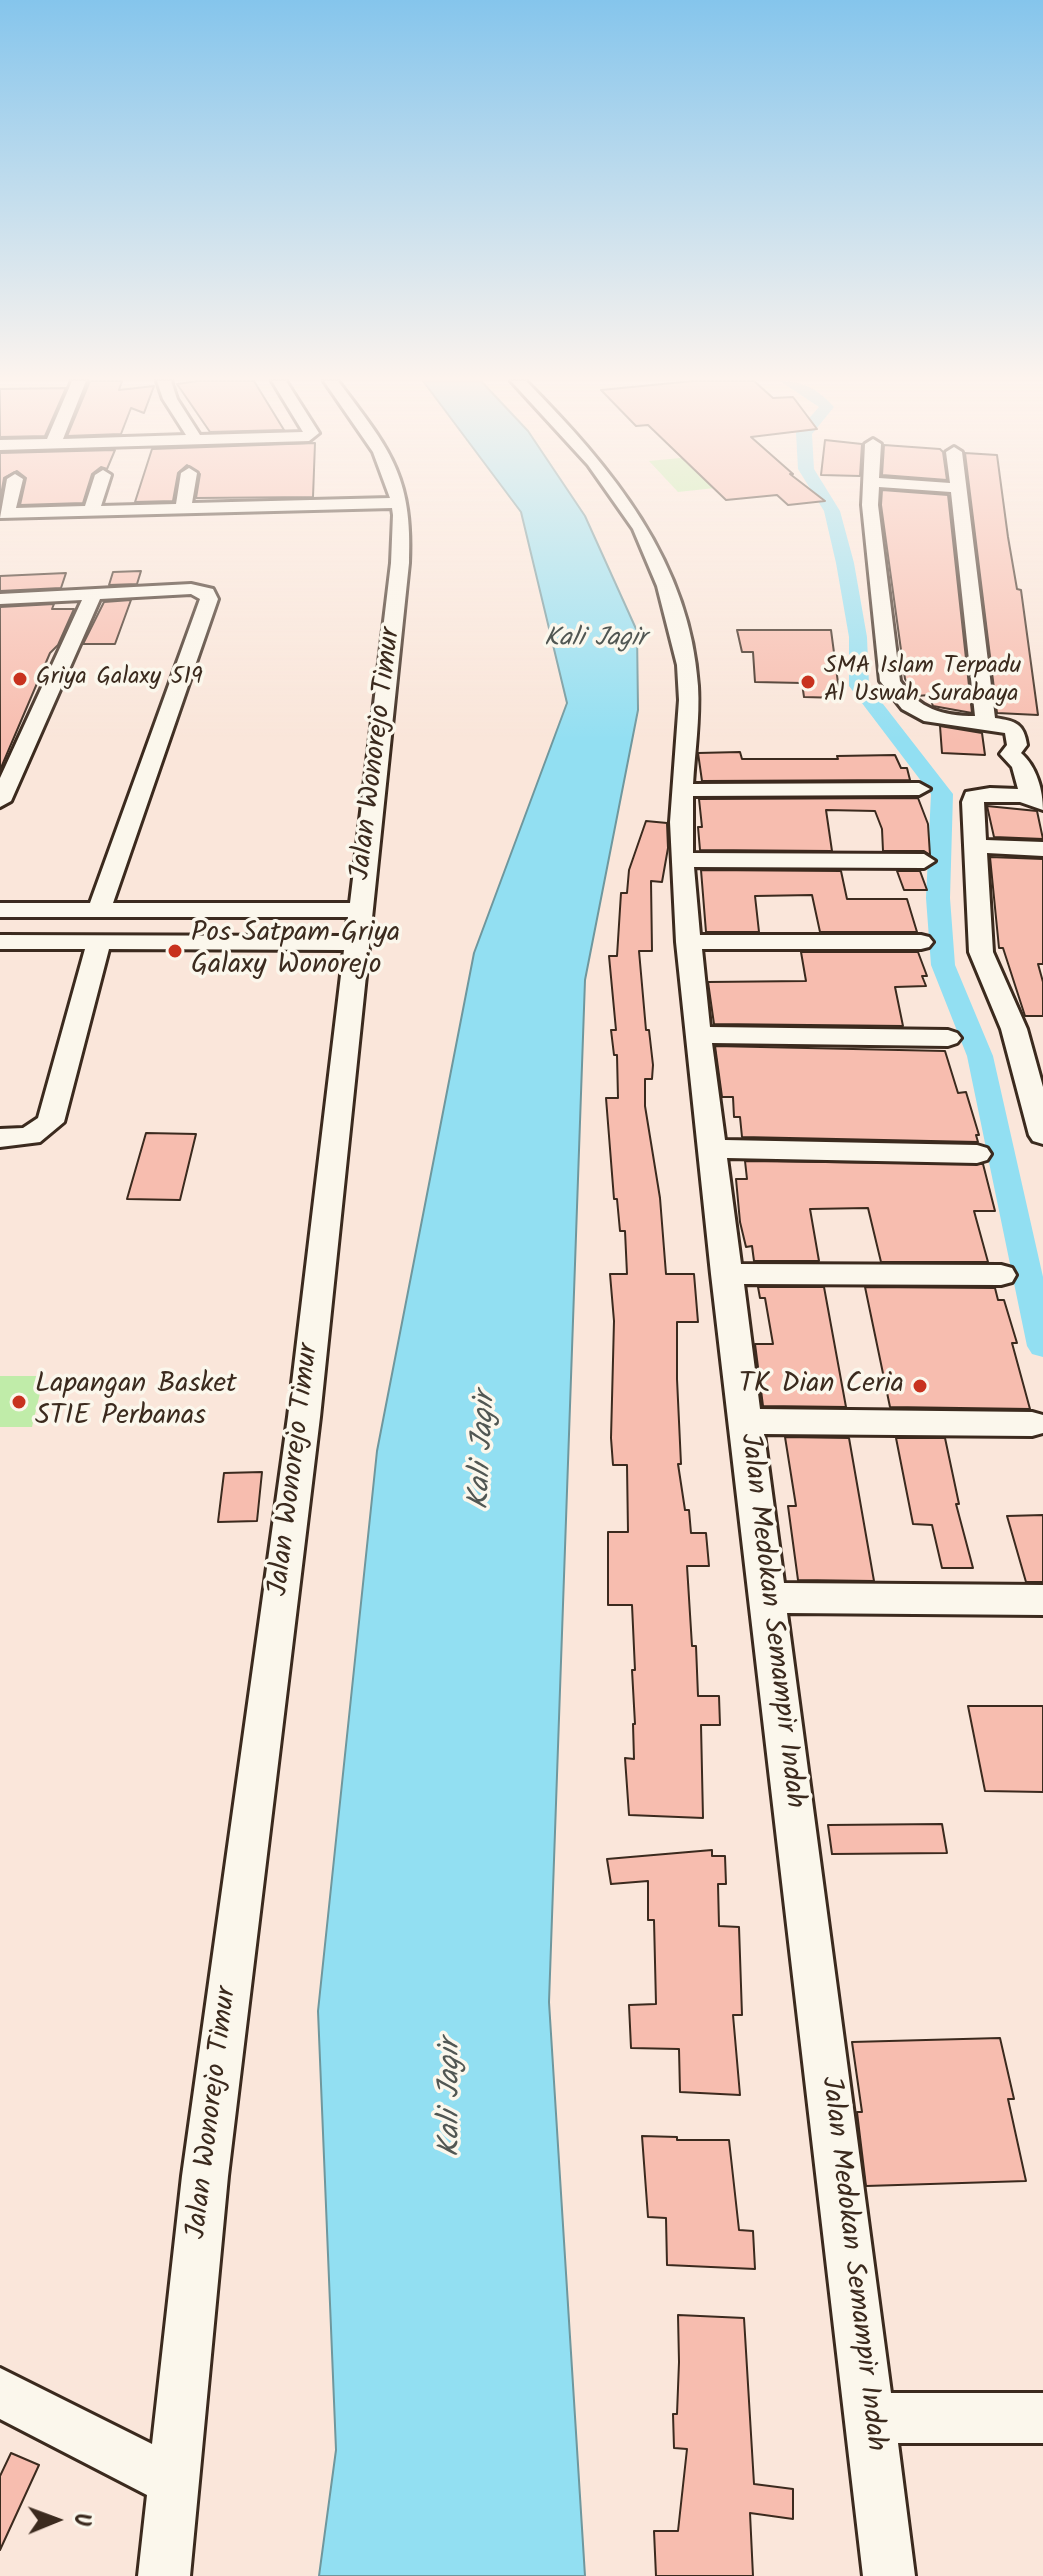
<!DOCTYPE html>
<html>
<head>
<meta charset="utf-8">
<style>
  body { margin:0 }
  #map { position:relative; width:1043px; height:2576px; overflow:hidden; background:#fae6da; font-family:Kalam,sans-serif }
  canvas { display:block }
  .north { position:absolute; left:16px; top:2480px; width:80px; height:80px; -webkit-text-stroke:6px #fbf7ec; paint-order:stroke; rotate:89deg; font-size:22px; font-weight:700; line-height:32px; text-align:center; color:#3b2a1e }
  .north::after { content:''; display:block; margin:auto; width:28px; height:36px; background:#3b2a1e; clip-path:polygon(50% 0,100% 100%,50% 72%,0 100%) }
</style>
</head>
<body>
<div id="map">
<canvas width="1043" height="2576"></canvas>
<div class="north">U</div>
</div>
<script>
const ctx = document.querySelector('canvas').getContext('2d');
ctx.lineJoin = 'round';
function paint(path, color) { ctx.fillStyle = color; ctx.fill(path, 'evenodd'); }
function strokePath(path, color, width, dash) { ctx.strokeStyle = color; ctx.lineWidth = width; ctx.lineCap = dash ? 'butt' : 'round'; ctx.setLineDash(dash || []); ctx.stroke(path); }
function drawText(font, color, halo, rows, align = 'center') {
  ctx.font = font + ' Kalam,sans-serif'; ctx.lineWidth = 7; ctx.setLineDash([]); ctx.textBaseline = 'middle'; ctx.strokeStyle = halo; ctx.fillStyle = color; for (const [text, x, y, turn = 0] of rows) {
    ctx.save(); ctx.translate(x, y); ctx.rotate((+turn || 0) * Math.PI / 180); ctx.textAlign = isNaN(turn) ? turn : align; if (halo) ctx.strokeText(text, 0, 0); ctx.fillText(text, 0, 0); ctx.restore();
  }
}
paint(new Path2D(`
  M 732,453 L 762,483 L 678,492 L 649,461 Z
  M 0,1376 L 44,1376 L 32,1427 L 0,1427 Z`), '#c0eca9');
const water = new Path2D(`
  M 423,381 L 481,381 L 528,431 L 585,516 L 637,631 L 638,710 L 585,980 L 549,2002 L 585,2576 L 319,2576 L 336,2450 L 318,2011 L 377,1451 L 474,953 L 567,703 L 521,512 Z`);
paint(water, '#92dff2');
strokePath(water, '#6f979d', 2);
paint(new Path2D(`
  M 780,381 C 803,381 819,390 834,407 L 812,434 L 814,469 L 840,511 L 854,563 L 867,637 L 869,686 L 953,794 L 950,898 L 955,965 L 993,1056 L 1043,1277 L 1043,1357 L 1032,1354 L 1027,1346 L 967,1056 L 931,965 L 926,898 L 931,794 L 849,686 L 849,637 L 836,563 L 824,511 L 798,469 L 796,433 L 819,407 Z`), '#92dff2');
const building = new Path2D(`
  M 90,381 L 122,381 L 119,390 L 154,386 L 144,413 L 131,408 L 121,434 L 67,436 Z
  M 198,381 L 254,381 L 284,430 L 210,432 L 177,384 Z
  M 693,381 L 754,381 L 773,398 L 793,397 L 817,429 L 751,437 L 793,474 L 790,474 L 825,501 L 788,505 L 777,495 L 726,500 L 648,425 L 636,426 L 601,390 Z
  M 66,388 L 45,436 L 0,437 L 0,389 Z
  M 825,440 L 862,444 L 860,476 L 821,475 Z
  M 315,443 L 313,497 L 196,498 L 200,474 L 187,465 L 178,473 L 173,501 L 135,502 L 152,449 Z
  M 884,445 L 940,449 L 943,452 L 947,480 L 882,475 Z
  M 115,450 L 107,469 L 101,467 L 92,474 L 83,503 L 20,505 L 26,478 L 17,471 L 4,478 L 0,501 L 0,453 Z
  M 965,453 L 997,455 L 1008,537 L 1017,589 L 1021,590 L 1038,715 L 997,713 Z
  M 882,490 L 948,495 L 972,713 L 933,706 L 929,695 L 917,696 L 905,679 L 881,505 Z
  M 141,571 L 137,584 L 109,585 L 113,572 Z
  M 66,573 L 61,588 L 0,591 L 0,576 Z
  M 131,600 L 115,644 L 83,644 L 104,602 Z
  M 54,604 L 52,609 L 74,609 L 58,645 L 50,653 L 0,770 L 0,607 Z
  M 737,630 L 831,630 L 840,698 L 804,697 L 802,683 L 755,682 L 753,652 L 742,652 Z
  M 940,726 L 982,733 L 985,755 L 942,753 Z
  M 740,752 L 742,759 L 838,759 L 837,756 L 895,755 L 901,768 L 907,768 L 910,780 L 702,781 L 698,753 Z
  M 918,798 L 928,824 L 930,855 L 924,851 L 883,851 L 882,829 L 875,811 L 826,810 L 832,851 L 700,850 L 698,827 L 702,827 L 699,799 Z
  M 987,806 L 1037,811 L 1043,839 L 994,837 Z
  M 646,821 L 667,823 L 668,848 L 662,882 L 651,881 L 652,951 L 639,951 L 646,1030 L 649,1030 L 653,1065 L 652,1079 L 645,1079 L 645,1106 L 660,1198 L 666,1274 L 694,1274 L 698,1322 L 677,1322 L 677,1379 L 681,1464 L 678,1464 L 685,1510 L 689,1510 L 691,1533 L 706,1533 L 709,1566 L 687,1566 L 692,1646 L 696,1646 L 698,1696 L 719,1696 L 720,1725 L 701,1725 L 703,1818 L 629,1815 L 625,1758 L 634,1759 L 633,1724 L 635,1724 L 632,1670 L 635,1670 L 632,1605 L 608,1605 L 608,1532 L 628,1532 L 627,1465 L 613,1465 L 611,1438 L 614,1321 L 610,1274 L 627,1274 L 625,1231 L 620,1231 L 617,1199 L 614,1199 L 606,1098 L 618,1098 L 617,1055 L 614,1055 L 611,1030 L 616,1030 L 609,956 L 617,956 L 621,893 L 627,893 L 629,870 Z
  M 990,857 L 1043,859 L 1043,964 L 1038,964 L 1043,982 L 1043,1016 L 1025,1016 L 1003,948 L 999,948 Z
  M 701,870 L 841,871 L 847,899 L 907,899 L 917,932 L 820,932 L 812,895 L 755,896 L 759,932 L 706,932 Z
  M 897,871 L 920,871 L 927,890 L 904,890 Z
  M 801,952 L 918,952 L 927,976 L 922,976 L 926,986 L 895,987 L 903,1026 L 714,1024 L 708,982 L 806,981 Z
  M 715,1046 L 945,1051 L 958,1093 L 966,1092 L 979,1135 L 976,1135 L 978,1142 L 742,1137 L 740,1117 L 734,1117 L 733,1097 L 722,1097 Z
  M 146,1133 L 196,1134 L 180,1200 L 127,1199 Z
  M 745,1161 L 983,1164 L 995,1211 L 974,1211 L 988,1262 L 881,1262 L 868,1208 L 810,1209 L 819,1261 L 754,1261 L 752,1246 L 746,1247 L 740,1222 L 736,1179 L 747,1179 Z
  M 758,1287 L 824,1287 L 846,1407 L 763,1406 L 755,1344 L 773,1344 L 765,1298 L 760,1298 Z
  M 865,1287 L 995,1288 L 998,1300 L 1004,1300 L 1017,1343 L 1012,1343 L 1030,1409 L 890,1407 Z
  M 785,1437 L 849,1438 L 874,1581 L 798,1580 L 788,1506 L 796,1506 Z
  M 896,1438 L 945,1438 L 959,1504 L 956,1504 L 973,1568 L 942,1568 L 932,1525 L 913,1524 Z
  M 262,1472 L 257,1521 L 218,1522 L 224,1473 Z
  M 1043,1515 L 1043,1582 L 1026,1582 L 1007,1516 Z
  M 968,1706 L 1043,1706 L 1043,1792 L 985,1791 Z
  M 942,1824 L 947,1853 L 832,1854 L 828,1825 Z
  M 712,1850 L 712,1856 L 725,1856 L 726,1884 L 718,1884 L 719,1926 L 739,1927 L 742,2015 L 733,2015 L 740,2095 L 680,2092 L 679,2049 L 631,2048 L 629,2005 L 656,2004 L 654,1920 L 648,1920 L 648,1881 L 611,1884 L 607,1859 Z
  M 1000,2038 L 1014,2099 L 1008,2099 L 1026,2181 L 866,2186 L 857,2112 L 862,2112 L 852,2042 Z
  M 642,2136 L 677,2137 L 677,2140 L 729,2140 L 739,2230 L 753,2231 L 755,2269 L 667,2265 L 666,2218 L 648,2217 Z
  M 678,2315 L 744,2318 L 754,2484 L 793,2489 L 793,2519 L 750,2513 L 753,2576 L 656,2576 L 654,2531 L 678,2531 L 687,2449 L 674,2448 L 673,2414 L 677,2414 L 679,2362 Z
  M 11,2453 L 39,2465 L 0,2550 L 0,2476 Z`);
paint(building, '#f7bdaf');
strokePath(building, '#3b2a1e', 2);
const minor = new Path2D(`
  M 72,381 L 86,381 L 63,439 L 186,435 L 163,399 L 157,381 L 171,381 L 177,399 L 200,435 L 303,432 L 272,381 L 286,381 L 319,433 L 309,441 L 0,450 L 0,440 L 47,439 Z
  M 324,381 L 338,381 C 389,449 413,475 409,563 L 320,1417 L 228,2176 L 190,2576 L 138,2576 L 147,2495 L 0,2419 L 0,2368 L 152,2444 L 182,2176 L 288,1417 L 344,950 L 109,949 L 64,1122 L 40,1142 L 0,1147 L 0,1129 L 23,1128 L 38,1118 L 85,949 L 0,949 L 0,935 L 346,936 L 348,917 L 0,917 L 0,903 L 90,903 L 200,599 L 191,594 L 100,599 L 11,801 L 0,807 L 0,778 L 82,600 L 0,604 L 0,594 L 191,584 L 213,589 L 218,599 L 113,903 L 350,903 L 391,563 L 393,515 L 392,508 L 0,518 L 7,479 L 15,474 L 23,479 L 16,508 L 85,506 L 95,475 L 103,470 L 111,475 L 101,506 L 176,504 L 181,473 L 189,468 L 197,473 L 192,503 L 390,498 L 373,452 Z
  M 511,381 L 526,381 C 611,467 690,561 698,686 C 700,719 695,751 693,784 L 919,783 L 930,789 L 919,795 L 693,796 L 693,853 L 924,854 L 935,861 L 924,868 L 694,867 L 700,935 L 921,935 L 929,937 L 933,942 L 929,947 L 921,949 L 702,949 L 710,1027 L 948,1030 L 957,1033 L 961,1038 L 957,1043 L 948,1046 L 712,1043 L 725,1140 L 977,1145 L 987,1148 L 991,1154 L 987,1160 L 977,1163 L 727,1158 L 741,1264 L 1001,1265 L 1012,1268 L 1016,1275 L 1012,1282 L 1001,1285 L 744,1284 L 760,1409 L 1032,1412 L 1043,1415 L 1043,1433 L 1032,1436 L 764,1434 L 784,1583 L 1043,1585 L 1043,1615 L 787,1613 L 891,2393 L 1043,2393 L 1043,2443 L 898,2443 L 915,2576 L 863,2576 L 711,1274 L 676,942 L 670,822 L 679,700 L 677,665 L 657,586 L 633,529 L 588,465 Z
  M 873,439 L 881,444 L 879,478 L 950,483 L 946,452 L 954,447 L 962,452 L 995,718 C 1016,721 1024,724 1027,745 L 1021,753 C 1037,767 1043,791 1043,810 L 1020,802 L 984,802 L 986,840 L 1043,842 L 1043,856 L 987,853 L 993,952 L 1027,1029 L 1043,1087 L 1043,1144 L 1033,1141 L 1029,1135 L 1001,1029 L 969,952 L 962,802 L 966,792 L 990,788 L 1018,789 L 1012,767 L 1000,754 L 1007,745 L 1005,733 L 924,721 L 902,709 L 880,681 L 862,505 L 865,444 ZM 879,487 L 951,492 L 975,716 C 942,716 919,709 900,681 L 878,505 Z`);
strokePath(minor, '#3b2a1e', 6);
paint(minor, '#fbf7ec');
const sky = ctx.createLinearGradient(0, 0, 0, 742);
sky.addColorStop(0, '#85c5ec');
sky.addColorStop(0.51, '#fdf4ee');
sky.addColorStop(1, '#fdf4ee00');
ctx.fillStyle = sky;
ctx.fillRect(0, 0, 1043, 742);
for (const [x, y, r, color] of [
  [20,679,8,"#c8321e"],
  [808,682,8,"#c8321e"],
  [175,951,8,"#c8321e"],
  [920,1386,8,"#c8321e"],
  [19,1402,8,"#c8321e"]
]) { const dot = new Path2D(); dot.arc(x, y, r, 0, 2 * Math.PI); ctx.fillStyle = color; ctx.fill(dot); strokePath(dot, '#fbf7ec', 3); }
drawText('24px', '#3b2a1e', '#fbf7ec', [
  ["SMA Islam Terpadu",824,668],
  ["Al Uswah Surabaya",824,696],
  ["Griya Galaxy 519",36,679]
], 'left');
drawText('italic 26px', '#515753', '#fbf7ec', [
  ["Kali Jagir",595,641]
]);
drawText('28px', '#3b2a1e', '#fbf7ec', [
  ["Jalan Wonorejo Timur",378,754,-83],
  ["Jalan Wonorejo Timur",296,1470,-83],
  ["Jalan Medokan Semampir Indah",770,1621,83],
  ["Jalan Wonorejo Timur",214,2113,-83],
  ["Jalan Medokan Semampir Indah",851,2264,83]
]);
drawText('28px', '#3b2a1e', '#fbf7ec', [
  ["Pos Satpam Griya",191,935],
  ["Galaxy Wonorejo",191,967],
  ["Lapangan Basket",35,1386],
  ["STIE Perbanas",35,1418],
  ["TK Dian Ceria",904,1386,"right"]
], 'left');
drawText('italic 30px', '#515753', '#fbf7ec', [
  ["Kali Jagir",485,1451,-87],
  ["Kali Jagir",453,2098,-90]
]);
</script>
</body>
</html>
